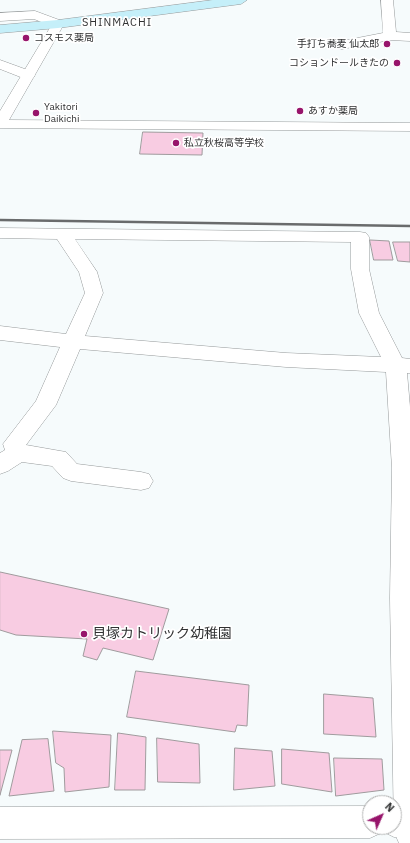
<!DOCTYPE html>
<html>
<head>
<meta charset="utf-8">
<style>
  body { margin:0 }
  #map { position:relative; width:410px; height:843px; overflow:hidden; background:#f6fbfc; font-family:"IBM Plex Sans",sans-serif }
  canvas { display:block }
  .north { position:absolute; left:362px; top:795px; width:40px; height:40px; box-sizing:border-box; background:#fff; border:1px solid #acadad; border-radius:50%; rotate:45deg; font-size:11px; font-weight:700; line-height:16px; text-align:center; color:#303132 }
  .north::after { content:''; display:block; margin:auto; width:14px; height:18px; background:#97146b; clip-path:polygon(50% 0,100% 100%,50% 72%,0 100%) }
</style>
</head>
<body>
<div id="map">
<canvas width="410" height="843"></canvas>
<div class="north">N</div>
</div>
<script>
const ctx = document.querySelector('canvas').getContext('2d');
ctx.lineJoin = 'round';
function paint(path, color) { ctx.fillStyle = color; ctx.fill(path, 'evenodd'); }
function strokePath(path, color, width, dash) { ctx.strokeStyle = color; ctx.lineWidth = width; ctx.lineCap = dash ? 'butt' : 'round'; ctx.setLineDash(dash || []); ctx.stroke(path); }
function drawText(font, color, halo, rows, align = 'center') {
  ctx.font = font + ' "IBM Plex Sans","Noto Sans JP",sans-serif'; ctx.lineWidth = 3.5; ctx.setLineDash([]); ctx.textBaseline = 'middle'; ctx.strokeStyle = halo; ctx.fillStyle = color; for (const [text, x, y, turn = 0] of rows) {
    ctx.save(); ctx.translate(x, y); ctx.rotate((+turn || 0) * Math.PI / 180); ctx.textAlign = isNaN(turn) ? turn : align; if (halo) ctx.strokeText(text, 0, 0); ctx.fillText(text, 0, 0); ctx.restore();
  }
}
const building = new Path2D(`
  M 143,132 L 203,133 L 202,155 L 140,154 Z
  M 370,240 L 389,241 L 393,260 L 374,260 Z
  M 393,242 L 410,242 L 410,262 L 398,261 Z
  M 0,572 L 169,609 L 153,660 L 103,648 L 97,660 L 83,656 L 87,639 L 16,635 L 0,630 Z
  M 136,671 L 249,685 L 247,726 L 237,725 L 235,732 L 127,717 Z
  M 324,694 L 373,698 L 376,737 L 324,734 Z
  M 53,731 L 111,735 L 109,787 L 65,792 L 64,768 L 56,763 Z
  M 118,733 L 146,737 L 145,790 L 115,790 Z
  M 157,738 L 199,744 L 200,783 L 158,782 Z
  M 48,739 L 54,791 L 9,796 L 22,740 Z
  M 235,748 L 272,751 L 275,786 L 234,790 Z
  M 282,749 L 329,753 L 332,792 L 282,784 Z
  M 0,750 L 12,750 L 0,795 Z
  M 334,758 L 382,759 L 384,790 L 336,796 Z`);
paint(building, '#f8cce2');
strokePath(building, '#9f9b9d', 1);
const minor = new Path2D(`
  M 381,0 L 393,0 L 396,32 L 410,33 L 410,41 L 390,40 L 342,49 L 337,48 L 335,45 L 337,42 L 383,33 Z
  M 0,60 L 33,72 L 35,75 L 33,78 L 23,78 L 0,69 Z
  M 0,228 L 360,232 L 366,233 L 369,237 L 369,269 L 379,313 L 402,358 L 410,359 L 410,373 L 407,373 L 410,407 L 410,843 L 399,843 L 394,832 L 390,598 L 392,468 L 386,372 L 286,367 L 80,349 L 56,405 L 26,445 L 66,452 L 77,464 L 141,472 L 149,474 L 153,481 L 149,488 L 141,490 L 71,481 L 63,478 L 52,466 L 22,462 L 8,471 L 0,474 L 0,453 L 5,450 L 3,444 L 36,401 L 60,347 L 0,340 L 0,326 L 66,334 L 85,293 L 79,272 L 57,239 L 0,238 ZM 75,239 L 351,242 L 351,269 L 359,313 L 381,357 L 286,353 L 85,336 L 103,293 L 97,272 Z`);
const tertiary = new Path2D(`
  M 35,11 L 62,21 L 64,24 L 9,120 L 410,123 L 410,131 L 0,128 L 0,111 L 51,26 L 34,19 L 0,21 L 0,13 Z
  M 394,805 L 410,805 L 410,837 L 394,837 L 382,831 L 381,833 L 370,838 L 0,839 L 0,807 L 370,806 L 370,827 L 394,827 Z`);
const secondary = new Path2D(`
  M 213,0 L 247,0 L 241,4 L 58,28 L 0,33 L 0,25 L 58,20 Z`);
strokePath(minor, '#95999a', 1);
strokePath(tertiary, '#95999a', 1);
strokePath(secondary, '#95999a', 1);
paint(minor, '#fff');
paint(tertiary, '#fff');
paint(secondary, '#c5eff9');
strokePath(new Path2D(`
  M 0,220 L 410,226`), '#696b6c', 2.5);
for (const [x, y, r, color] of [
  [26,38,4,"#97146b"],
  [387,44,4,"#97146b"],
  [397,63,4,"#97146b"],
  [300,111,4,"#97146b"],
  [36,113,4,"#97146b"],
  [176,143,4,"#97146b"],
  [84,634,4,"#97146b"]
]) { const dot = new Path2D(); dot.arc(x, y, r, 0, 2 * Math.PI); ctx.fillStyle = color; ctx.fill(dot); strokePath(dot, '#fff', 1.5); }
drawText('10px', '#303132', '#fff', [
  ["コスモス薬局",34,38],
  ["手打ち蕎麦 仙太郎",379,44,"right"],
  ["コションドールきたの",389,63,"right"],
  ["Yakitori",44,107],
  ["Daikichi",44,119],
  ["あすか薬局",308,111],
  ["私立秋桜高等学校",184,143]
], 'left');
ctx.letterSpacing = '1px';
drawText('11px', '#303132', '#fff', [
  ["SHINMACHI",117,23]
]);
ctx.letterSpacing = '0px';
drawText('14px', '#303132', '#fff', [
  ["貝塚カトリック幼稚園",92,634]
], 'left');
</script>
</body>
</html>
